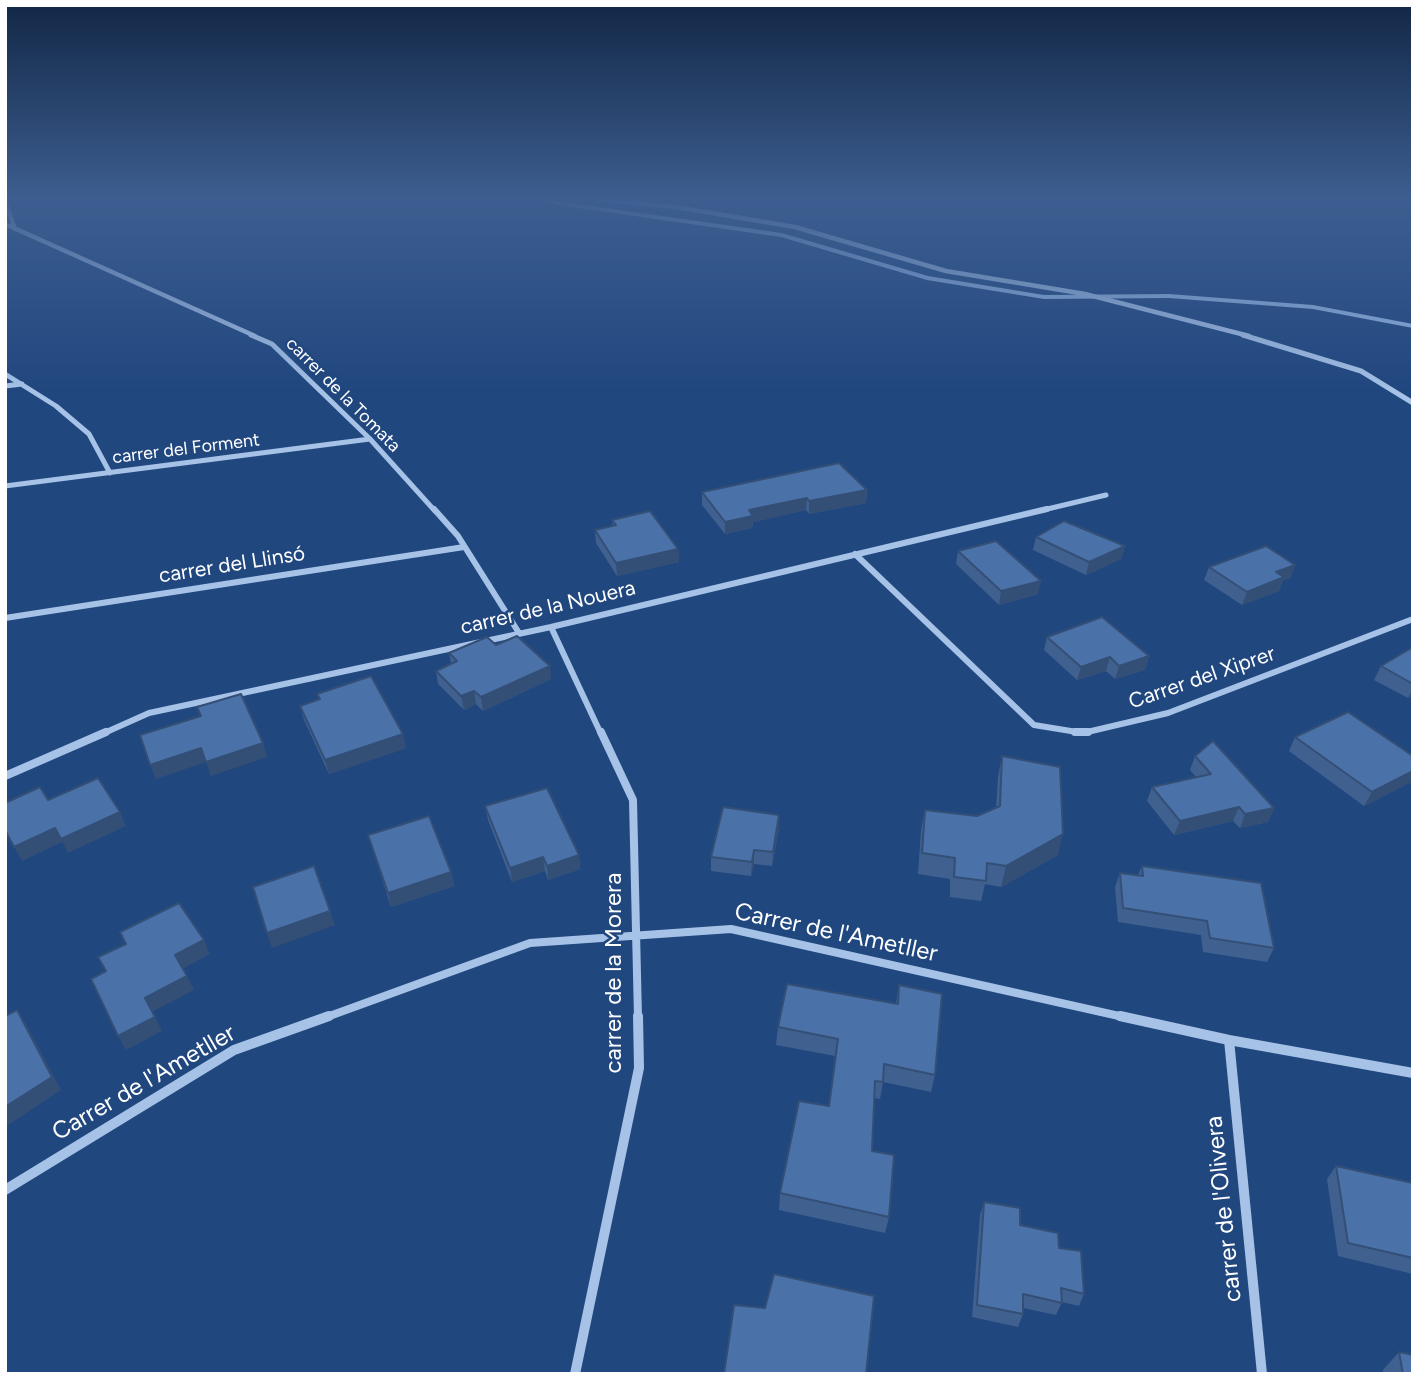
<!DOCTYPE html>
<html>
<head>
<meta charset="utf-8">
<style>
  body { margin:0 }
  #map { position:relative; width:1418px; height:1379px; overflow:hidden; background:#21477f; font-family:Figtree,sans-serif }
  canvas { display:block }
  .frame { position:absolute; inset:0; border:7px solid #fff; pointer-events:none }
</style>
</head>
<body>
<div id="map">
<canvas width="1418" height="1379"></canvas>
<div class="frame"></div>
</div>
<script>
const ctx = document.querySelector('canvas').getContext('2d');
ctx.lineJoin = 'round';
function paint(path, color) { ctx.fillStyle = color; ctx.fill(path, 'evenodd'); }
function strokePath(path, color, width, dash) { ctx.strokeStyle = color; ctx.lineWidth = width; ctx.lineCap = dash ? 'butt' : 'round'; ctx.setLineDash(dash || []); ctx.stroke(path); }
function drawText(font, color, halo, rows, align = 'center') {
  ctx.font = font + ' Figtree,sans-serif'; ctx.lineWidth = 5; ctx.setLineDash([]); ctx.textBaseline = 'middle'; ctx.strokeStyle = halo; ctx.fillStyle = color; for (const [text, x, y, turn = 0] of rows) {
    ctx.save(); ctx.translate(x, y); ctx.rotate((+turn || 0) * Math.PI / 180); ctx.textAlign = isNaN(turn) ? turn : align; if (halo) ctx.strokeText(text, 0, 0); ctx.fillText(text, 0, 0); ctx.restore();
  }
}
paint(new Path2D(`
  M 542,199 L 782,233 L 928,276 L 1044,295 L 1169,294 L 1313,305 L 1413,324 L 1413,328 L 1313,309 L 1169,298 L 1044,299 L 927,280 L 781,237 L 558,205 Z`), '#9abce8');
strokePath(new Path2D(`
  M 596,199 L 676,207 L 795,227 L 946,271 L 1085,294 L 1249,336
  M 5,201 L 15,229
  M 5,224 L 255,336`), '#a6c2e7', 4.5);
strokePath(new Path2D(`
  M 251,335 L 272,344 L 370,439 L 435,511
  M 1243,335 L 1361,371 L 1413,403
  M 5,374 L 56,406 L 89,434 L 110,473
  M 5,386 L 22,384
  M 5,486 L 370,439
  M 1039,511 L 1106,495`), '#a6c2e7', 5);
strokePath(new Path2D(`
  M 434,509 L 458,536 L 519,633
  M 855,554 L 1034,725 L 1083,733 L 1168,713 L 1413,619
  M 5,618 L 464,547
  M 551,627 L 601,734
  M 102,734 L 149,713 L 551,627 L 1047,509`), '#a6c2e7', 6);
strokePath(new Path2D(`
  M 601,732 L 633,800 L 638,1018
  M 1075,732 L 1088,732
  M 5,776 L 106,732
  M 324,1018 L 530,943 L 731,929 L 1128,1018`), '#a6c2e7', 8);
strokePath(new Path2D(`
  M 1120,1016 L 1229,1040 L 1413,1073
  M 1229,1040 L 1262,1374
  M 5,1190 L 234,1050 L 329,1016
  M 575,1374 L 639,1068 L 638,1016`), '#a6c2e7', 10);
paint(new Path2D(`
  M 867,490 L 866,503 L 809,514 L 806,510 L 753,522 L 752,528 L 725,534 L 702,505 L 702,492 Z
  M 612,520 L 678,549 L 679,562 L 617,576 L 596,543 L 595,530 L 613,526 Z
  M 1036,537 L 1125,546 L 1121,559 L 1086,575 L 1033,550 Z
  M 958,551 L 1038,594 L 999,605 L 956,564 Z
  M 1295,565 L 1290,578 L 1283,580 L 1279,591 L 1242,605 L 1204,580 L 1209,567 Z
  M 1047,637 L 1149,656 L 1145,670 L 1115,679 L 1106,671 L 1077,680 L 1044,650 Z
  M 496,645 L 551,679 L 483,711 L 476,704 L 464,710 L 438,684 L 436,671 L 451,664 L 449,653 Z
  M 1413,647 L 1413,696 L 1408,698 L 1374,680 L 1381,666 Z
  M 317,694 L 406,748 L 329,774 L 304,720 L 300,706 L 319,700 Z
  M 1295,737 L 1413,756 L 1413,781 L 1364,806 L 1289,751 Z
  M 1002,756 L 1058,855 L 1001,887 L 985,884 L 981,901 L 950,897 L 950,879 L 918,874 L 921,830 L 925,810 L 977,816 L 996,808 L 998,777 Z
  M 1195,756 L 1274,808 L 1268,822 L 1240,828 L 1233,821 L 1174,835 L 1147,801 L 1152,787 L 1196,777 L 1190,770 Z
  M 485,806 L 579,855 L 580,869 L 548,880 L 545,871 L 512,882 L 488,820 Z
  M 779,815 L 779,829 L 772,866 L 754,864 L 751,876 L 711,871 L 711,857 Z
  M 368,835 L 451,872 L 454,886 L 391,907 Z
  M 1142,866 L 1274,948 L 1267,962 L 1203,952 L 1201,935 L 1118,922 L 1115,887 L 1120,873 L 1138,875 Z
  M 899,985 L 935,1075 L 931,1092 L 883,1082 L 880,1099 L 874,1098 L 872,1151 L 889,1217 L 885,1233 L 779,1210 L 780,1193 L 829,1106 L 835,1056 L 776,1045 L 778,1027 L 896,1003 Z
  M 1336,1166 L 1413,1183 L 1413,1274 L 1338,1256 L 1327,1179 Z
  M 984,1202 L 1020,1225 L 1059,1248 L 1084,1294 L 1079,1306 L 1062,1302 L 1056,1315 L 1023,1308 L 1023,1314 L 1018,1327 L 972,1317 L 980,1215 Z
  M 1399,1352 L 1413,1374 L 1383,1374 L 1383,1370 Z`), '#406190');
paint(new Path2D(`
  M 867,490 L 866,503 L 809,514 L 809,501 Z
  M 807,498 L 806,510 L 753,522 L 752,528 L 725,534 L 725,522 L 749,510 Z
  M 1125,546 L 1121,559 L 1086,575 L 1089,562 Z
  M 678,549 L 679,562 L 617,576 L 616,563 Z
  M 1295,565 L 1290,578 L 1283,580 L 1279,591 L 1242,605 L 1247,592 L 1276,572 Z
  M 1041,581 L 1038,594 L 999,605 L 1001,591 Z
  M 1149,656 L 1145,670 L 1115,679 L 1119,666 Z
  M 1110,657 L 1106,671 L 1077,680 L 1081,667 Z
  M 550,666 L 551,679 L 483,711 L 481,697 Z
  M 1413,688 L 1413,696 L 1408,698 Z
  M 474,691 L 476,704 L 464,710 L 461,696 Z
  M 403,734 L 406,748 L 329,774 L 325,760 Z
  M 263,743 L 267,757 L 211,776 L 206,762 Z
  M 201,748 L 206,762 L 156,779 L 150,765 Z
  M 1413,771 L 1413,781 L 1364,806 L 1372,792 Z
  M 1239,807 L 1233,821 L 1174,835 L 1180,821 Z
  M 1274,808 L 1268,822 L 1240,828 L 1245,814 Z
  M 120,812 L 126,826 L 68,853 L 61,839 Z
  M 779,815 L 779,829 L 772,866 L 773,852 Z
  M 55,828 L 62,842 L 22,861 L 14,847 Z
  M 1063,834 L 1058,855 L 1001,887 L 1006,866 Z
  M 754,850 L 754,864 L 751,876 L 752,862 Z
  M 579,855 L 580,869 L 548,880 L 547,866 Z
  M 543,857 L 545,871 L 512,882 L 510,868 Z
  M 451,872 L 454,886 L 391,907 L 388,893 Z
  M 330,911 L 335,925 L 272,948 L 267,933 Z
  M 204,940 L 210,954 L 182,969 L 175,955 Z
  M 187,976 L 194,990 L 152,1012 L 145,998 Z
  M 17,1010 L 26,1024 L 61,1090 L 5,1127 L 5,1107 Z
  M 155,1017 L 162,1031 L 126,1050 L 118,1036 Z`), '#344f76');
const building = new Path2D(`
  M 839,463 L 867,490 L 809,501 L 807,498 L 749,510 L 753,516 L 725,522 L 702,492 Z
  M 650,511 L 678,549 L 616,563 L 595,530 L 616,525 L 612,520 Z
  M 1064,521 L 1125,546 L 1089,562 L 1036,537 Z
  M 996,541 L 1041,581 L 1001,591 L 958,551 Z
  M 1266,546 L 1295,565 L 1276,572 L 1284,577 L 1247,592 L 1209,567 Z
  M 1102,617 L 1149,656 L 1119,666 L 1110,657 L 1081,667 L 1047,637 Z
  M 517,636 L 550,666 L 481,697 L 474,691 L 461,696 L 436,671 L 457,661 L 449,653 L 487,637 L 496,645 Z
  M 1413,647 L 1413,684 L 1381,666 Z
  M 371,676 L 403,734 L 325,760 L 300,706 L 320,699 L 317,694 Z
  M 241,694 L 263,743 L 206,762 L 201,748 L 150,765 L 140,735 L 201,716 L 197,707 Z
  M 1348,712 L 1413,756 L 1413,771 L 1372,792 L 1295,737 Z
  M 1213,741 L 1274,808 L 1245,814 L 1239,807 L 1180,821 L 1152,787 L 1211,774 L 1195,756 Z
  M 1002,756 L 1060,767 L 1063,834 L 1006,866 L 987,863 L 986,881 L 954,877 L 955,858 L 922,853 L 925,810 L 977,816 L 1000,806 Z
  M 98,778 L 120,812 L 61,839 L 55,828 L 14,847 L 5,830 L 5,803 L 40,787 L 48,800 Z
  M 547,788 L 579,855 L 547,866 L 543,857 L 510,868 L 485,806 Z
  M 723,807 L 779,815 L 773,852 L 754,850 L 752,862 L 711,857 Z
  M 429,816 L 451,872 L 388,893 L 368,835 Z
  M 314,866 L 330,911 L 267,933 L 253,887 Z
  M 1142,866 L 1261,883 L 1274,948 L 1210,938 L 1207,921 L 1123,908 L 1120,873 L 1143,876 Z
  M 179,903 L 204,940 L 175,955 L 187,976 L 145,998 L 155,1017 L 118,1036 L 91,979 L 106,971 L 98,957 L 126,944 L 120,932 Z
  M 787,984 L 898,1004 L 899,985 L 942,994 L 935,1075 L 884,1064 L 883,1082 L 875,1081 L 872,1151 L 894,1155 L 889,1217 L 780,1193 L 799,1101 L 829,1106 L 838,1039 L 778,1027 Z
  M 17,1010 L 52,1077 L 5,1107 L 5,1016 Z
  M 1336,1166 L 1413,1183 L 1413,1258 L 1348,1243 Z
  M 984,1202 L 1020,1208 L 1020,1225 L 1058,1233 L 1059,1248 L 1081,1251 L 1084,1294 L 1061,1288 L 1062,1303 L 1023,1294 L 1023,1314 L 977,1305 Z
  M 774,1274 L 874,1296 L 866,1374 L 724,1374 L 734,1305 L 765,1308 Z
  M 1399,1352 L 1413,1355 L 1413,1374 L 1403,1374 Z`);
paint(building, '#4a71a8');
strokePath(building, '#344f76', 2);
const sky = ctx.createLinearGradient(0, 0, 0, 392);
sky.addColorStop(0, '#122746');
sky.addColorStop(0.51, '#3d5e90');
sky.addColorStop(1, '#3d5e9000');
ctx.fillStyle = sky;
ctx.fillRect(0, 0, 1418, 392);
drawText('18px', '#fff', '#21477f', [
  ["carrer de la Tomata",343,395,45],
  ["carrer del Forment",186,449,-7]
]);
drawText('21px', '#fff', '#21477f', [
  ["carrer del Llinsó",232,565,-9],
  ["carrer de la Nouera",548,608,-13],
  ["Carrer del Xiprer",1202,678,-19]
]);
drawText('24px', '#fff', '#21477f', [
  ["Carrer de l'Ametller",836,933,12],
  ["carrer de la Morera",614,973,-90],
  ["Carrer de l'Ametller",144,1083,-30],
  ["carrer de l'Olivera",1224,1209,-96]
]);
</script>
</body>
</html>
